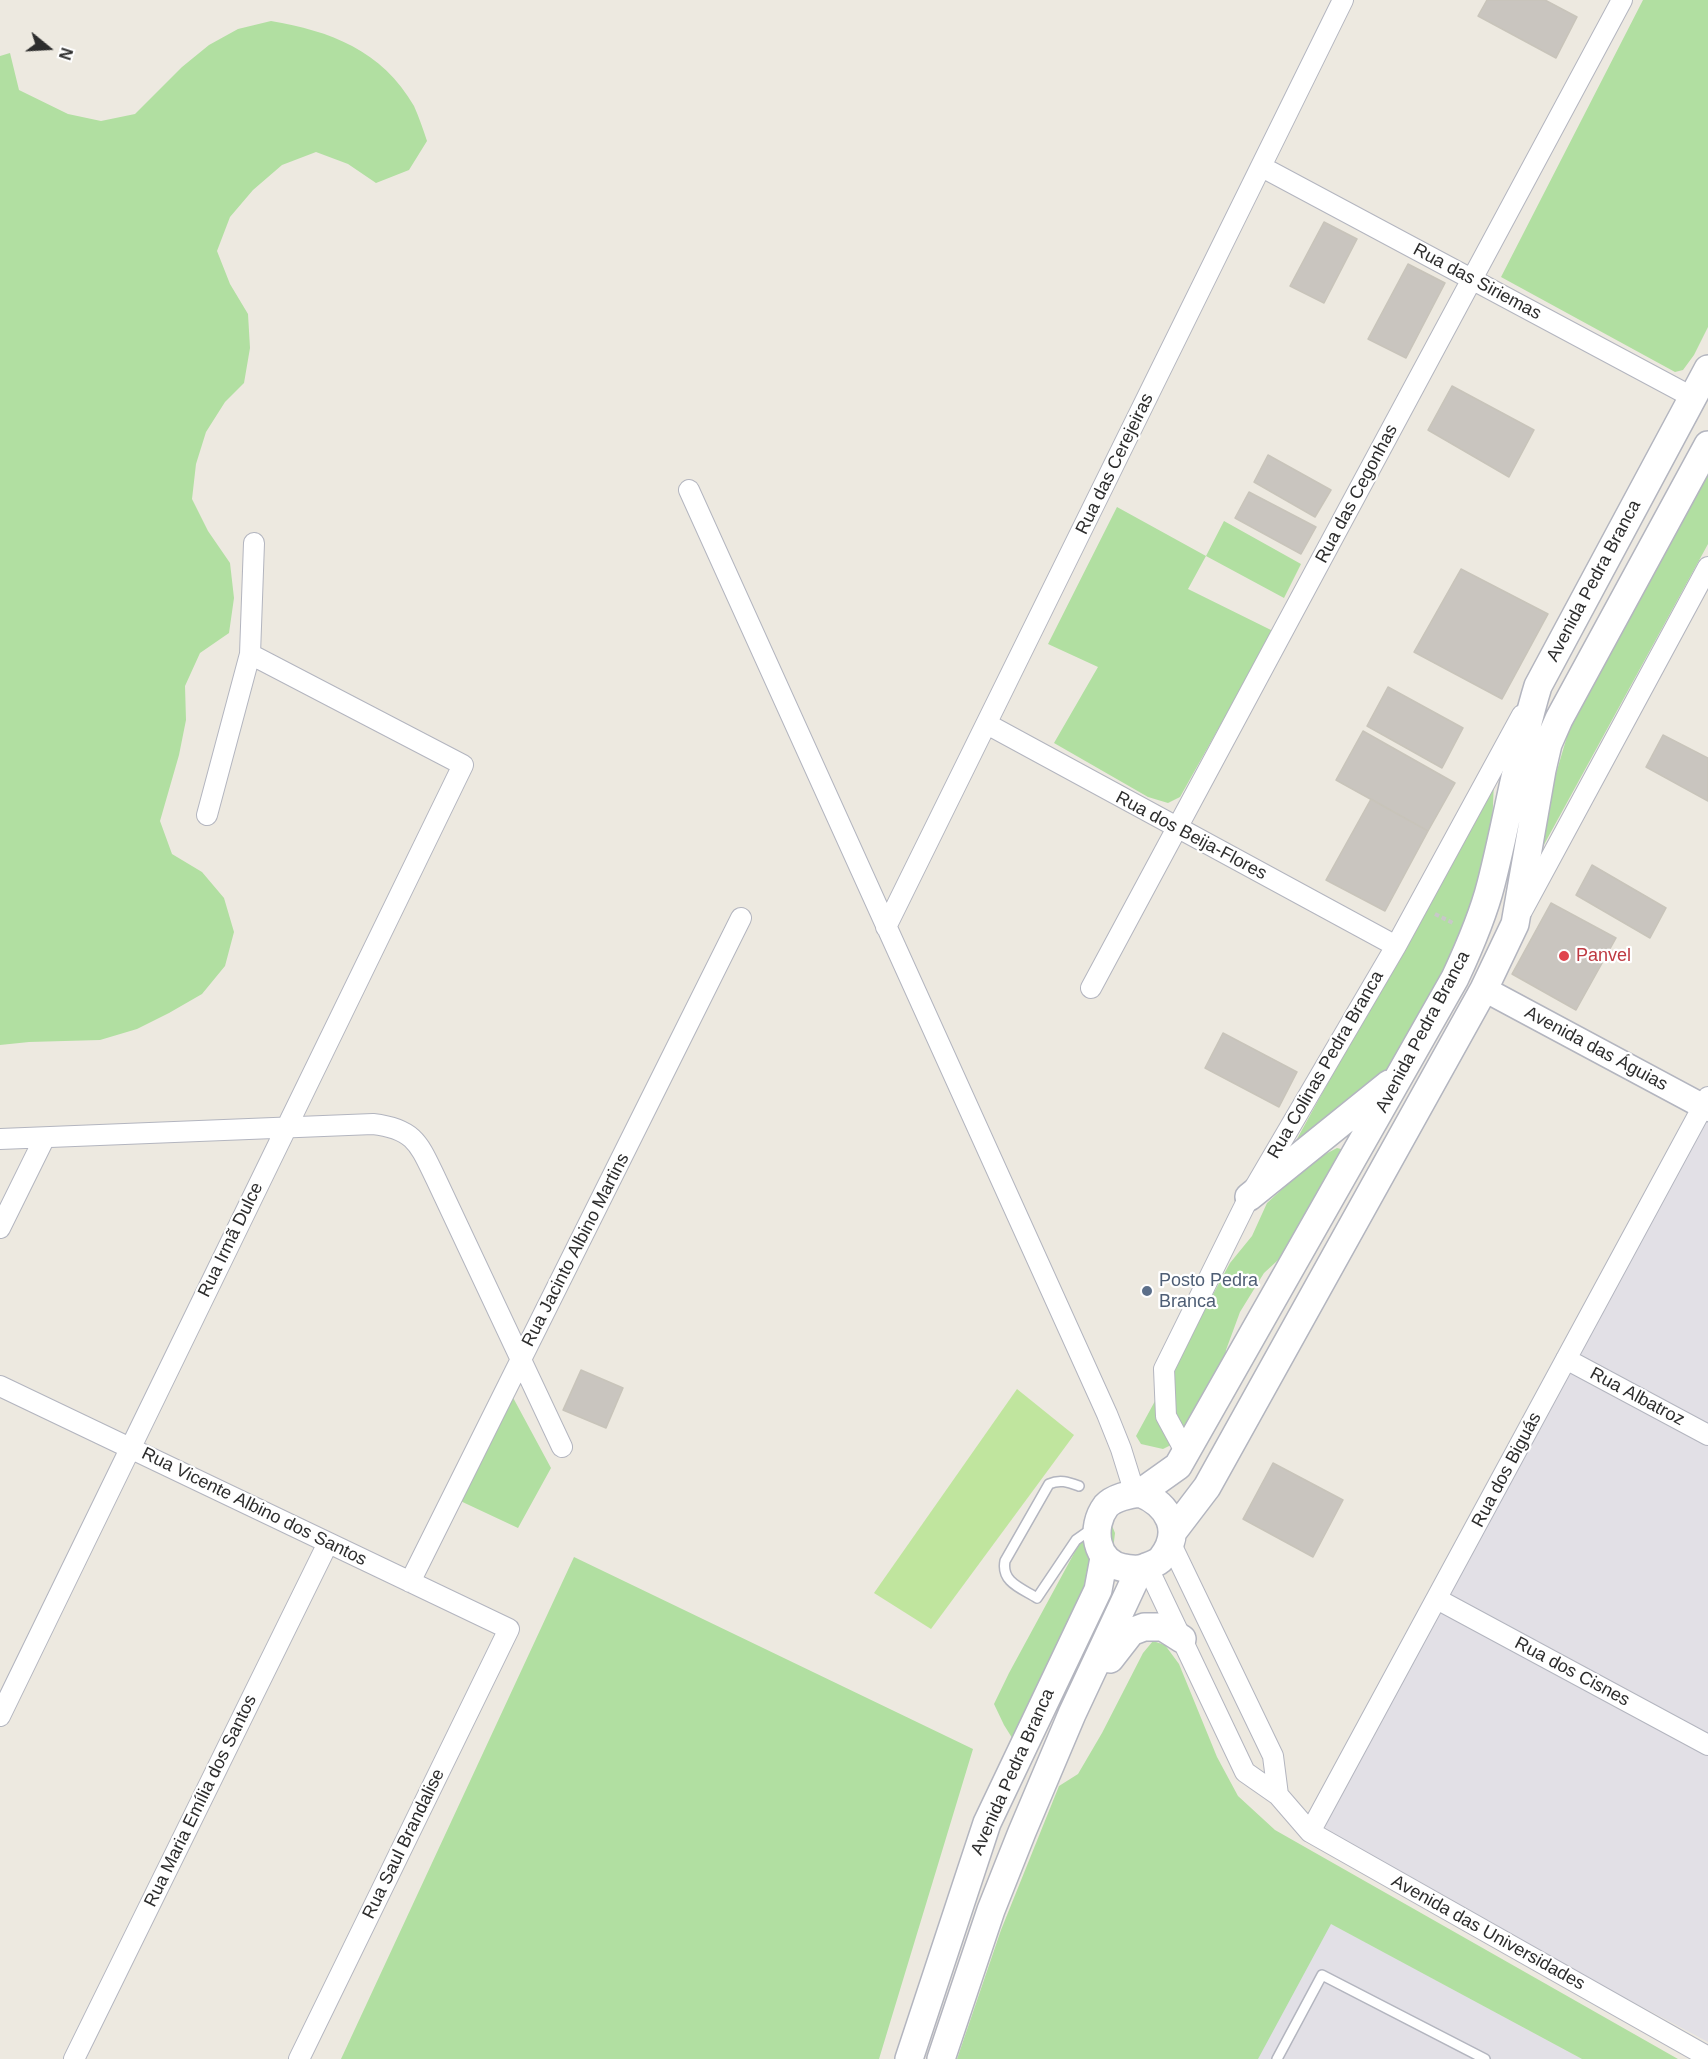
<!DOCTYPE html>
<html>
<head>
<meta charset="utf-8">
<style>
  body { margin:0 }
  #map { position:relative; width:1708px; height:2059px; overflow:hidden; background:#ede9e0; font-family:Arial,sans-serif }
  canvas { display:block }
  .north { position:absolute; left:18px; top:18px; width:60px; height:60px; -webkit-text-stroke:4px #fff; paint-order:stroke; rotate:108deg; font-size:16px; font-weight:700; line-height:24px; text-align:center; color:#2d2d2d }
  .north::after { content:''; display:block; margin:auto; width:21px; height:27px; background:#2d2d2d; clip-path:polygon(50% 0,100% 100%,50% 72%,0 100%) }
</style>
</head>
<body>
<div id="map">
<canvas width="1708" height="2059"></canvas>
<div class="north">N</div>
</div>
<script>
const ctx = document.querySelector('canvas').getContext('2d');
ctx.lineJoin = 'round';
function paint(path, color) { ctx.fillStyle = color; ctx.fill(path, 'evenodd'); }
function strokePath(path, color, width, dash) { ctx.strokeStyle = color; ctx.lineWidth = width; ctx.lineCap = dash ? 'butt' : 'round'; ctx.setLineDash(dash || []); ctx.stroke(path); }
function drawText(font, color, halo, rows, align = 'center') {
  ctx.font = font + ' Arial,sans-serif'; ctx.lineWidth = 4.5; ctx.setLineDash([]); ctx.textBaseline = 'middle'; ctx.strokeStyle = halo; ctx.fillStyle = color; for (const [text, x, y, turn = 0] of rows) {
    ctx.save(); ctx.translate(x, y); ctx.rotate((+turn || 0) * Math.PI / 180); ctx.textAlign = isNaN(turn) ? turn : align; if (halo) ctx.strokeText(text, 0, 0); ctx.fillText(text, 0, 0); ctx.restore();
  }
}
paint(new Path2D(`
  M 1707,1119 L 1708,1120 L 1708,2042 L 1342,1847 L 1321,1834 Z
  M 1328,1922 L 1582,2059 L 1255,2059 Z`), '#e2e0e6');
paint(new Path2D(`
  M 1643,0 L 1708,0 L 1708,327 L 1694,355 L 1683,370 L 1675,372 L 1501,277 Z
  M 271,21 C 330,31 382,50 414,106 C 419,117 423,129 427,141 L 409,170 L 376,183 L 348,164 L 316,152 L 282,165 L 253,190 L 230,217 L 217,251 L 230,284 L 248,314 L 250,348 L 244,383 L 225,402 L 206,432 L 196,464 L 192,499 L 208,531 L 230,563 L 234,598 L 229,633 L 200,653 L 185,686 L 186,720 L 179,755 L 160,821 L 172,854 L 202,872 L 224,898 L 234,932 L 225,966 L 202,994 L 169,1013 L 137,1029 L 100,1040 L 29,1042 L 0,1045 L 0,56 L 10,53 L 19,90 L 68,114 L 101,121 L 135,114 L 182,67 L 209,45 L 238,29 Z
  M 1708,470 L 1708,544 L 1540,852 L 1555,777 L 1571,723 Z
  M 1117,507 L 1206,556 L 1224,521 L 1301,564 L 1284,598 L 1206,556 L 1188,589 L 1273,631 L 1180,797 L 1168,803 L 1148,797 L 1054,743 L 1098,667 L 1048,644 Z
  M 1494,781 L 1492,829 L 1478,893 L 1457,955 L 1385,1075 L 1292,1148 Z
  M 1337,1148 L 1341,1149 L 1342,1152 L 1289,1250 L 1264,1273 L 1240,1312 L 1226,1350 L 1224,1367 L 1177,1442 L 1163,1449 L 1141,1444 L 1136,1436 L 1230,1263 L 1252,1236 L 1267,1203 L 1314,1160 Z
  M 510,1392 L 551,1468 L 518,1528 L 454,1498 Z
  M 1097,1511 L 1106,1511 L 1115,1533 L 1113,1550 L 1014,1741 L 1004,1725 L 994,1704 L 1009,1673 Z
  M 574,1557 L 973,1749 L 879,2059 L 341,2059 Z
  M 1153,1641 L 1165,1645 L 1179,1664 L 1217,1757 L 1238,1796 L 1275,1830 L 1678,2059 L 1582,2059 L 1331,1924 L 1258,2059 L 957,2059 L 1001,1930 L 1059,1786 L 1078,1774 L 1102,1733 L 1143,1653 Z`), '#b1dfa1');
paint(new Path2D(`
  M 1017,1389 L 1074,1435 L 931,1629 L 874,1593 Z`), '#c0e59e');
const building = new Path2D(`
  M 1487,0 L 1545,0 L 1577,17 L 1556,58 L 1478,16 Z
  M 1324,222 L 1357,239 L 1324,303 L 1290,286 Z
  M 1408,264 L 1445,283 L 1406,358 L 1368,339 Z
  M 1452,386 L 1534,430 L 1509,477 L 1428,430 Z
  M 1268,455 L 1331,490 L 1315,517 L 1254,482 Z
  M 1249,492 L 1316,527 L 1301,554 L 1235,518 Z
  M 1461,569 L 1548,614 L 1502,699 L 1414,652 Z
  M 1388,687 L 1463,728 L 1442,768 L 1367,726 Z
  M 1363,731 L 1455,783 L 1428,831 L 1336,780 Z
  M 1663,735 L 1708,758 L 1708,801 L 1646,767 Z
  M 1371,799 L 1428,831 L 1385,911 L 1326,880 Z
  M 1592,865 L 1666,908 L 1650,938 L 1576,895 Z
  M 1551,903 L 1616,938 L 1576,1010 L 1512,974 Z
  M 1223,1033 L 1297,1072 L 1279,1107 L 1205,1068 Z
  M 581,1370 L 623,1388 L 606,1428 L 563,1410 Z
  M 1273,1463 L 1343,1500 L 1313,1557 L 1243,1519 Z`);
paint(building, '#c9c5bf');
strokePath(building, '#c8c4ba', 1.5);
const service = new Path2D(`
  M 1079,1486 C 1068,1482 1060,1479 1049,1484 L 1005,1561 C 1001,1582 1021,1588 1037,1598 L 1076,1540 L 1093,1528
  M 1277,2059 L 1322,1975 L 1485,2059`);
const minor = new Path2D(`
  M 1262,167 L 1692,397
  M 689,490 L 1107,1414 L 1121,1449 L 1135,1494
  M 987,724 L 1396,946
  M 207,815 L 250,654
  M 1522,911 L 1708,567
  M 886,927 L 1343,0
  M 1091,988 L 1622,0
  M 0,1139 L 373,1124 C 415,1129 419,1144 436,1179 L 562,1447
  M 0,1228 L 44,1139
  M 1566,1359 L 1708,1435
  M 0,1386 L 509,1629 L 299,2059
  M 1186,1453 L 1166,1416 L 1164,1369 L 1249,1197 L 1396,946 L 1522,715
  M 1170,1542 L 1273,1756 L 1278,1795
  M 1147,1566 L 1245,1772 L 1278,1795 L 1310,1832 L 1708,2057
  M 410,1582 L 741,918
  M 1437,1599 L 1708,1745
  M 0,1716 L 463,765 L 250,654 L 254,543
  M 1310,1832 L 1708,1097
  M 74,2059 L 328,1543`);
const tertiary = new Path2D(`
  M 1484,989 L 1708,1109`);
const secondary = new Path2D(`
  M 1249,1197 L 1389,1084
  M 1140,1493 L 1178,1466 L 1455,978 C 1469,948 1483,916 1491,884 C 1508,818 1518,751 1538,686 L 1708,369
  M 1140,1493 C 1169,1505 1183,1531 1162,1558 C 1158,1563 1151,1565 1146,1567 C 1138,1571 1132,1569 1124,1568 C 1095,1563 1090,1527 1106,1506 C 1113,1498 1130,1494 1140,1493 Z
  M 1172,1533 L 1207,1487 L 1484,989 L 1515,924 L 1542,770 L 1548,744 L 1559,719 L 1708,445
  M 1110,1659 L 1131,1632 L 1144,1627 L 1163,1627 L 1182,1639
  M 909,2059 L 987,1823 L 1098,1590 L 1104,1558
  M 941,2059 L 991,1910 L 1022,1832 L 1072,1714 L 1139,1571`);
strokePath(service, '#b3b5bf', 12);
strokePath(minor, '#b3b5bf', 22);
strokePath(tertiary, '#b3b5bf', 27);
strokePath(secondary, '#b3b5bf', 30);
strokePath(new Path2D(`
  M 1435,914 L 1455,924`), '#c8c8c8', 4, [4.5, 3]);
strokePath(service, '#fff', 9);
strokePath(minor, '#fff', 20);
strokePath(tertiary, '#fff', 24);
strokePath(secondary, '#fff', 27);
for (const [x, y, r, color] of [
  [1564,956,6,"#e0444e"],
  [1147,1291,6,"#5c6f8a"]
]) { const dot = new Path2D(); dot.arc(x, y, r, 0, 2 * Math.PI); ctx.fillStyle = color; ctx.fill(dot); strokePath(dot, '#fff', 2); }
drawText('18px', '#2d2d2d', '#fff', [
  ["Rua das Siriemas",1477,282,28],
  ["Rua das Cerejeiras",1115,464,-64],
  ["Rua das Cegonhas",1357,494,-62],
  ["Avenida Pedra Branca",1594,581,-62],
  ["Rua dos Beija-Flores",1191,836,28],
  ["Avenida Pedra Branca",1423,1032,-62],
  ["Avenida das Águias",1596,1049,28],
  ["Rua Colinas Pedra Branca",1326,1065,-60],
  ["Rua Irmã Dulce",231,1240,-64],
  ["Rua Jacinto Albino Martins",576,1250,-63],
  ["Rua Albatroz",1637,1397,28],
  ["Rua dos Biguás",1507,1470,-62],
  ["Rua Vicente Albino dos Santos",254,1507,26],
  ["Rua dos Cisnes",1572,1672,28],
  ["Avenida Pedra Branca",1013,1772,-66],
  ["Rua Maria Emília dos Santos",201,1801,-64],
  ["Rua Saul Brandalise",404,1844,-64],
  ["Avenida das Universidades",1488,1933,29]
]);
drawText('18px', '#be3a42', '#fff', [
  ["Panvel",1576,956]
], 'left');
drawText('18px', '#4e5e75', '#fff', [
  ["Posto Pedra",1159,1281],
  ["Branca",1159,1302]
], 'left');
</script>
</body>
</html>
